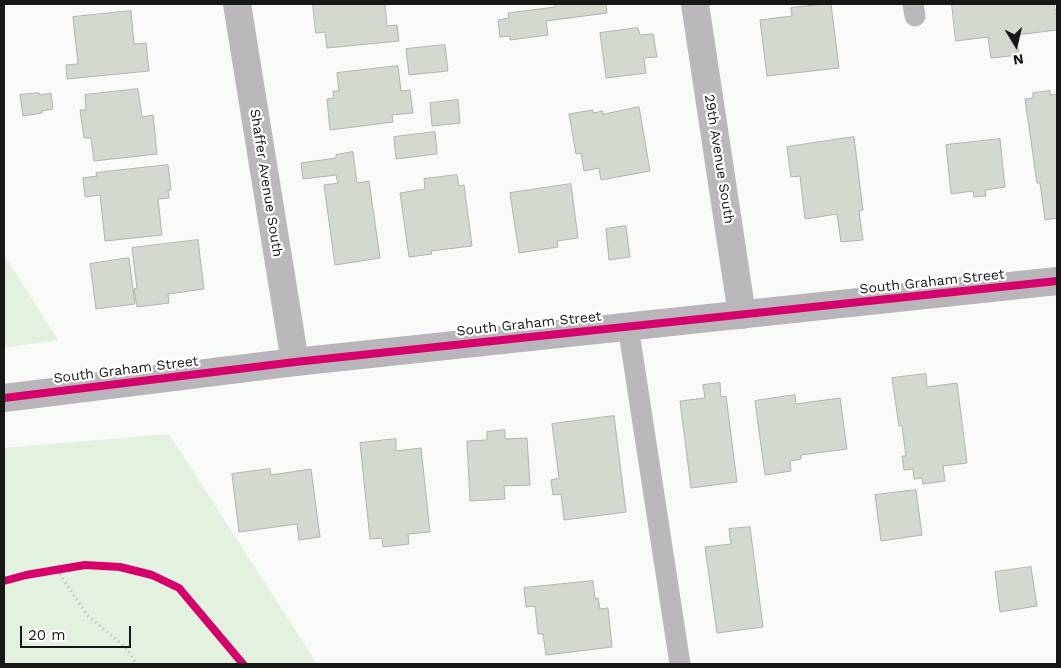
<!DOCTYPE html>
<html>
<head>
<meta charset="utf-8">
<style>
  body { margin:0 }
  #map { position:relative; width:1061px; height:668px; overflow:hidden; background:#f7faf6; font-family:"Work Sans",sans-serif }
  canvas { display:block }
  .frame { position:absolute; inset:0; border:5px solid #161815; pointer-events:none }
  .north { position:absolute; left:991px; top:20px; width:50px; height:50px; -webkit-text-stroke:4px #fff; paint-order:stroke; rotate:171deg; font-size:14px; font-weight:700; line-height:20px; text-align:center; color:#161815 }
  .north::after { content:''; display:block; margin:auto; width:18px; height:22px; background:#161815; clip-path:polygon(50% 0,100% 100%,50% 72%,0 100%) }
  .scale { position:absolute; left:20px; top:626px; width:111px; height:22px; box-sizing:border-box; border:2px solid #161815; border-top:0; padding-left:6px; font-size:15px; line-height:18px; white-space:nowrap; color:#161815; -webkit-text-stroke:4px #fff; paint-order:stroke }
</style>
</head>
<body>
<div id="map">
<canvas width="1061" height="668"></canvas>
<div class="frame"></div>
<div class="north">N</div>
<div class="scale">20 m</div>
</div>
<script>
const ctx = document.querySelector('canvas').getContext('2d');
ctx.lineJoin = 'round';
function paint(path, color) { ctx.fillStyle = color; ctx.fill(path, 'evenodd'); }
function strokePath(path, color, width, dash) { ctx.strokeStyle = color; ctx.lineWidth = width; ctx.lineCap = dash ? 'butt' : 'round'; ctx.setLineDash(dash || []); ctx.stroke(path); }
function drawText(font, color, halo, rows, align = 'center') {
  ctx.font = font + ' "Work Sans",sans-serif'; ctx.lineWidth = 4.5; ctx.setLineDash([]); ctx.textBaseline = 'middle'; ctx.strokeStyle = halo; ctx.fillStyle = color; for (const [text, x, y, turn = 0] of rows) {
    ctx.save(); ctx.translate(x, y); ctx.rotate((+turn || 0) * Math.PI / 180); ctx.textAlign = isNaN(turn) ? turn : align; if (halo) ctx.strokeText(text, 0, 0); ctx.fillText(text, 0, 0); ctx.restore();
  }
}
paint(new Path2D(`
  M 4,255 L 58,340 L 4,348 Z
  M 169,434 L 317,664 L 4,664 L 4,448 Z`), '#e3f2de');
const building = new Path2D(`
  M 313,4 L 385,4 L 387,26 L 397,25 L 399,41 L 327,48 L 325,32 L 316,33 Z
  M 555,4 L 606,4 L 607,13 L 546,21 L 548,35 L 510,40 L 510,36 L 500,37 L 498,20 L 509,18 L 508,13 L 555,7 Z
  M 825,4 L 831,4 L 839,68 L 767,76 L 760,20 L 792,16 L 791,8 Z
  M 952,4 L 1054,4 L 1055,10 L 1057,9 L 1057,30 L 1016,35 L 1019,55 L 991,58 L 988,37 L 956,41 Z
  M 131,11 L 134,44 L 146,43 L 149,71 L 67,79 L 66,65 L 78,64 L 73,17 Z
  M 638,28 L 640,35 L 653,34 L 657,57 L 644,58 L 646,73 L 606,78 L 600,33 Z
  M 445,45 L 448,71 L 409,75 L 406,49 Z
  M 398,66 L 401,91 L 410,90 L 413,113 L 392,115 L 393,122 L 330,130 L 327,99 L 334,98 L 333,91 L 339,91 L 337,73 Z
  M 138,89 L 142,117 L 153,115 L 157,154 L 94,161 L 91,138 L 84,138 L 80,110 L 86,110 L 85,95 Z
  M 1050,91 L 1050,95 L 1057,94 L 1057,218 L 1045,220 L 1040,183 L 1037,183 L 1025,99 L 1033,98 L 1033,93 Z
  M 39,93 L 40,95 L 51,93 L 53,109 L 42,111 L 42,113 L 23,116 L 20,95 Z
  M 458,100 L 460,123 L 432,126 L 430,103 Z
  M 639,107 L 650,171 L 601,180 L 599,168 L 584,171 L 581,153 L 576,154 L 569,114 L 593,110 L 593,113 L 603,111 L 603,114 Z
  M 435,132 L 437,154 L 396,159 L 394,137 Z
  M 854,137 L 863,210 L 859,211 L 863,240 L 841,242 L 837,214 L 805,219 L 800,176 L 791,177 L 787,147 Z
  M 1000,139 L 1005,187 L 985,190 L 986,196 L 974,197 L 973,191 L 951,194 L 946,145 Z
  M 353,152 L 357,183 L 369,181 L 380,258 L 335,265 L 324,185 L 338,183 L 336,175 L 303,179 L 301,163 L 336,158 L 336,155 Z
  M 168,165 L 171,190 L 168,190 L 169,198 L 158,199 L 162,235 L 105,241 L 100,195 L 85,197 L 83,178 L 97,176 L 96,173 Z
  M 457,175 L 459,186 L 464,185 L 472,246 L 431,251 L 432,254 L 409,257 L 400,193 L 425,189 L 424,179 Z
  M 571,184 L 578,238 L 557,241 L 558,247 L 519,253 L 510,193 Z
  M 626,226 L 630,257 L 609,260 L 606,229 Z
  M 198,240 L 204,289 L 168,294 L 169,303 L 137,307 L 134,289 L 137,288 L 132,248 Z
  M 129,258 L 135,304 L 96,309 L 90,264 Z
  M 926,374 L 927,387 L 957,383 L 967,463 L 943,466 L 945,481 L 923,484 L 922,478 L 914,479 L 913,469 L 904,470 L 902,456 L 906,456 L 902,426 L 899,426 L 892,378 Z
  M 720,383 L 721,397 L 726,396 L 737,482 L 691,488 L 680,401 L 705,398 L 703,385 Z
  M 795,395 L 796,404 L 840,398 L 847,449 L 801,455 L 801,459 L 790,461 L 791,471 L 765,475 L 755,401 Z
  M 614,416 L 626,512 L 564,520 L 561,494 L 553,495 L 551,480 L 559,478 L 552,424 Z
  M 505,430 L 505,439 L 527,438 L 530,485 L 504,486 L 505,499 L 470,501 L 467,441 L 487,440 L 487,432 Z
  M 396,439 L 396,451 L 421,448 L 430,532 L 408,534 L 409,544 L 383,547 L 382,538 L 370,539 L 360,443 Z
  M 270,469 L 271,475 L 311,469 L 320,537 L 299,540 L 297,524 L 239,532 L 232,474 Z
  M 916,490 L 922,535 L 881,541 L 875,495 Z
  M 750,527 L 763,627 L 717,633 L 705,547 L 731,544 L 729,529 Z
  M 1031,567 L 1037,606 L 1000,612 L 995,572 Z
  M 593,581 L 595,599 L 598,598 L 600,609 L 608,608 L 612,647 L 546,655 L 543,634 L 538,634 L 535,606 L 526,607 L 524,588 Z`);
paint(building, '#d2dacf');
strokePath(building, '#b1b3b1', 1);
strokePath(new Path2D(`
  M 57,570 L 87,615 L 127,649 L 136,664`), '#b4b3b5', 3, [1, 4]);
strokePath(new Path2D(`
  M 913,4 L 915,16
  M 628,326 L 680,664`), '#bbb8bc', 21);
strokePath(new Path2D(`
  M 237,4 L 295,362
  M 695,4 L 742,315`), '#bbb8bc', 28);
strokePath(new Path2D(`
  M 4,398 L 295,362 L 1057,281`), '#b9b6bb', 28);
strokePath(new Path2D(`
  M 4,398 L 295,362 L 1057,281
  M 4,581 L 26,575 L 85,565 L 120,567 L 152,575 L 179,588 L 243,664`), '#d6006c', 8);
drawText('14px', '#161815', '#fff', [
  ["29th Avenue South",719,159,81],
  ["Shaffer Avenue South",266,183,81],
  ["South Graham Street",932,282,-6],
  ["South Graham Street",529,324,-6],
  ["South Graham Street",126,370,-7]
]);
</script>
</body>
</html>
